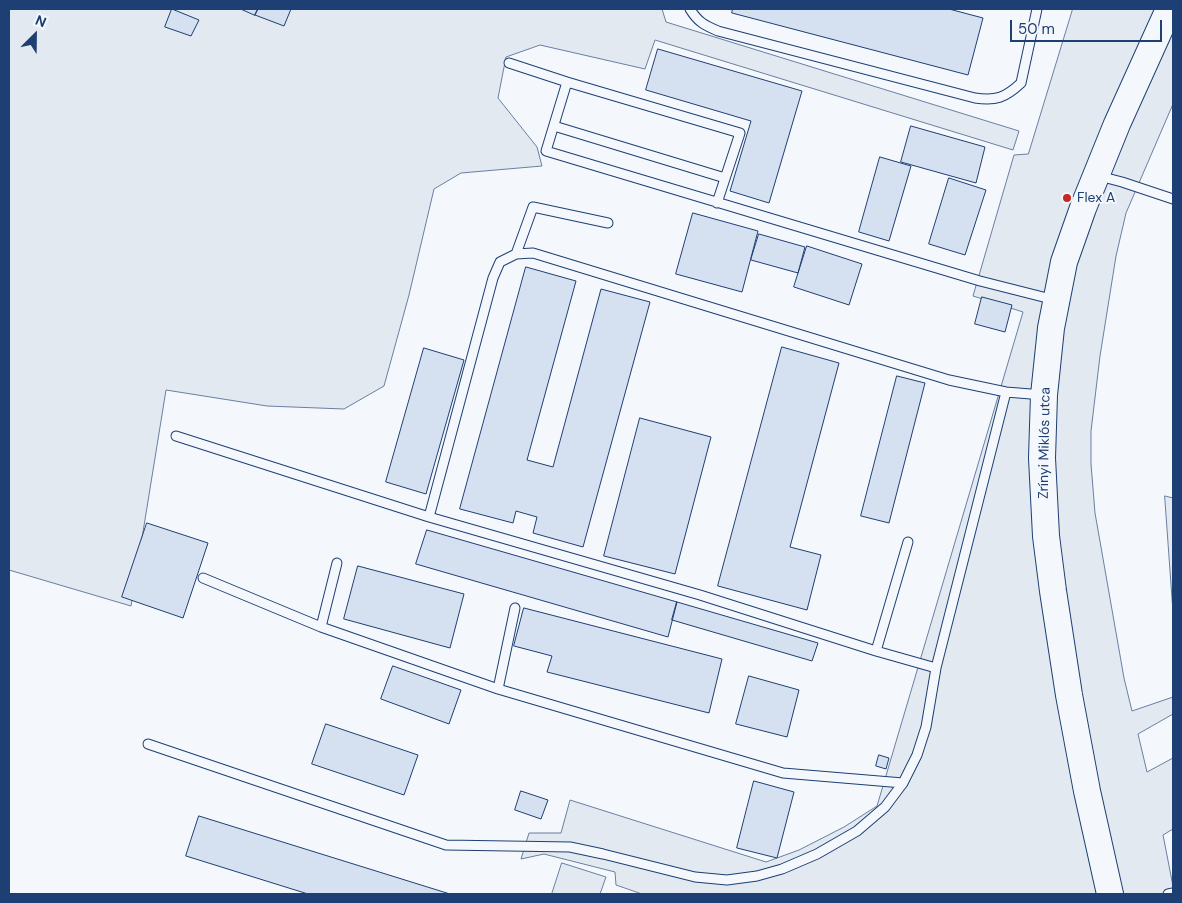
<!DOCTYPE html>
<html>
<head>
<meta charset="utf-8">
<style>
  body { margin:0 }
  #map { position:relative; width:1182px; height:903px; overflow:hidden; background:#f4f7fb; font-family:"DM Sans",sans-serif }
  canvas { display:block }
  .frame { position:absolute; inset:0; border:10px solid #1d3f73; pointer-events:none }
  .north { position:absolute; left:10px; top:10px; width:50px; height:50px; -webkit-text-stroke:4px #f4f7fb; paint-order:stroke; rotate:23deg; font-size:14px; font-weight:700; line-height:20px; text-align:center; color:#1d3f73 }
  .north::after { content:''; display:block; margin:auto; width:18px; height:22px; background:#1d3f73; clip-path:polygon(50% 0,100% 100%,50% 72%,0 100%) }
  .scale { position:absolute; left:1010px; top:20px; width:152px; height:22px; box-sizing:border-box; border:2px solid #1d3f73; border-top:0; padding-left:6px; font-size:15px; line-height:18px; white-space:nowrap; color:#1d3f73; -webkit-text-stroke:4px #f4f7fb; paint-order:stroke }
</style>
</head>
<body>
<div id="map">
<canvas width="1182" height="903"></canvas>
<div class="frame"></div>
<div class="north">N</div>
<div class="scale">50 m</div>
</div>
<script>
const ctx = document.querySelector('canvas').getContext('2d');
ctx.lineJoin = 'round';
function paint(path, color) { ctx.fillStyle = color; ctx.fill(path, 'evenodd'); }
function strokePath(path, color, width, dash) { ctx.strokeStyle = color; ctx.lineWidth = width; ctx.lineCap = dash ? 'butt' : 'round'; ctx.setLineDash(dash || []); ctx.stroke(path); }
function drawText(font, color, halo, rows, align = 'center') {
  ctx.font = font + ' "DM Sans",sans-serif'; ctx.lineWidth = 4; ctx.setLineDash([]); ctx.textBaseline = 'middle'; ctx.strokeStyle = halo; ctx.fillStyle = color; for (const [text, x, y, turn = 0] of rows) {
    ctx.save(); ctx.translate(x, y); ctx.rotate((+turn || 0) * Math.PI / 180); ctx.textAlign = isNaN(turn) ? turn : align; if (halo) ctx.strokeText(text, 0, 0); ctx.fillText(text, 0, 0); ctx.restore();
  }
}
const green = new Path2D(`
  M 9,9 L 662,9 L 666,22 L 1019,131 L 1013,150 L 655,40 L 645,69 L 540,45 L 506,57 L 498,98 L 537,147 L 542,166 L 461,173 L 434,189 L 409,295 L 384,386 L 344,409 L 267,406 L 166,390 L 131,606 L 9,570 Z
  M 1073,9 L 1173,9 L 1173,104 L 1126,213 L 1116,256 L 1100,356 L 1091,431 L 1091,464 L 1095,513 L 1124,678 L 1132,711 L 1173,697 L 1173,714 L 1138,734 L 1147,772 L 1173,758 L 1173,829 L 1163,835 L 1173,886 L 1173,894 L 642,894 L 616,885 L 615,872 L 544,854 L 521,859 L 529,833 L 561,833 L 570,800 L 766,862 L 799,850 L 844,827 L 877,806 L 1023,312 L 973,296 L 1014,155 L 1028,154 Z
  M 1165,496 L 1173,498 L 1173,612 Z
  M 562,863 L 606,877 L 600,894 L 552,894 Z`);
paint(green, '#e3e9f0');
strokePath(green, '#687fa3', 1);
const building = new Path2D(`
  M 172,9 L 199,20 L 191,36 L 165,27 Z
  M 241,9 L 258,9 L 255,15 Z
  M 258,9 L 291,9 L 284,26 L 255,15 Z
  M 733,9 L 949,9 L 983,18 L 968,75 L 732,13 Z
  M 658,49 L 802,91 L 769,203 L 730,191 L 751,121 L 646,90 Z
  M 911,126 L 985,147 L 976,183 L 901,162 Z
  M 880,157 L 911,166 L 889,241 L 859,232 Z
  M 949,178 L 986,190 L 965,255 L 929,244 Z
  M 693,213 L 758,231 L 742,292 L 676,274 Z
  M 759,234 L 805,247 L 798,273 L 751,260 Z
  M 807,246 L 862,264 L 849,305 L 794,287 Z
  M 526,267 L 576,281 L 527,460 L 553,467 L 601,289 L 650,302 L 583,547 L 533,533 L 537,517 L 516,511 L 513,523 L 460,509 Z
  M 982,297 L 1012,305 L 1005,332 L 975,324 Z
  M 782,347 L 839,363 L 790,547 L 821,555 L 807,610 L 718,586 Z
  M 424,348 L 464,360 L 426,494 L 386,482 Z
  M 897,376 L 925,383 L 889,523 L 861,516 Z
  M 640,418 L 711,437 L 675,574 L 604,556 Z
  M 147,523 L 208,543 L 183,618 L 122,597 Z
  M 427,530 L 677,602 L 668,637 L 416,564 Z
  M 358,566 L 464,594 L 450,648 L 344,619 Z
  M 677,602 L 818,643 L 812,661 L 672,620 Z
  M 524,608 L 722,659 L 709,713 L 547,672 L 552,656 L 514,646 Z
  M 393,666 L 461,690 L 449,724 L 381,699 Z
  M 749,676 L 799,690 L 787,737 L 736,724 Z
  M 326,724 L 418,755 L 404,795 L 312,764 Z
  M 879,755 L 889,758 L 886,769 L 876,766 Z
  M 754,781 L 794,792 L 777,858 L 737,848 Z
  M 521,791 L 548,800 L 541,819 L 515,810 Z
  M 199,816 L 450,894 L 308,894 L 186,856 Z`);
paint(building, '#d5e0f0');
strokePath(building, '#1d3f73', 1);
const service = new Path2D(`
  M 690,9 C 698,22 704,25 718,31 L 975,98 C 996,101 1005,98 1021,83 L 1037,9
  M 509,63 L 567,82
  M 554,126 L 725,178
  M 1099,176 L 1122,182 L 1173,199
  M 717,203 L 740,133 L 567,82 L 546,151 L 980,281 L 1055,300
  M 516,254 L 533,207 L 608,223
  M 176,436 L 429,517 L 700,595 L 876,651 L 936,668
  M 429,517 L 493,278 L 500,262 L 516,254 L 533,253 L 949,380 L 1006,392 L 1043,395
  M 203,578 L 321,627 L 498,689 L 783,773 L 903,783
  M 321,627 L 337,563
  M 876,651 L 908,542
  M 498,689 L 515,608
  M 148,744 L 446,845 L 570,847 L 603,854 L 695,877 L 727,880 L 757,876 L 782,869 L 817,854 L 857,831 L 885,807 L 903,783 L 917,755 L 926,727 L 936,668 L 1006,392
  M 1168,894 L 1173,893`);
const secondary = new Path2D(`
  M 1110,894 L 1087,791 L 1069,695 L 1053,591 L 1046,536 L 1042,458 L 1044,395 L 1051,328 L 1064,262 L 1083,208 L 1117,124 L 1169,9`);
strokePath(service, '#1d3f73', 11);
strokePath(secondary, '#1d3f73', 28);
strokePath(service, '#f4f7fb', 9);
strokePath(secondary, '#f4f7fb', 26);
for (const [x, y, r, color] of [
  [1067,198,5,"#c62828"]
]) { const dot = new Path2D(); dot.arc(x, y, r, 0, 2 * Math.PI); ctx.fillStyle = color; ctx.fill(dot); strokePath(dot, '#f4f7fb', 2); }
drawText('14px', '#1d3f73', '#f4f7fb', [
  ["Flex A",1077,198]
], 'left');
drawText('14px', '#1d3f73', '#f4f7fb', [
  ["Zrínyi Miklós utca",1045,443,-89]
]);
</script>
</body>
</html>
